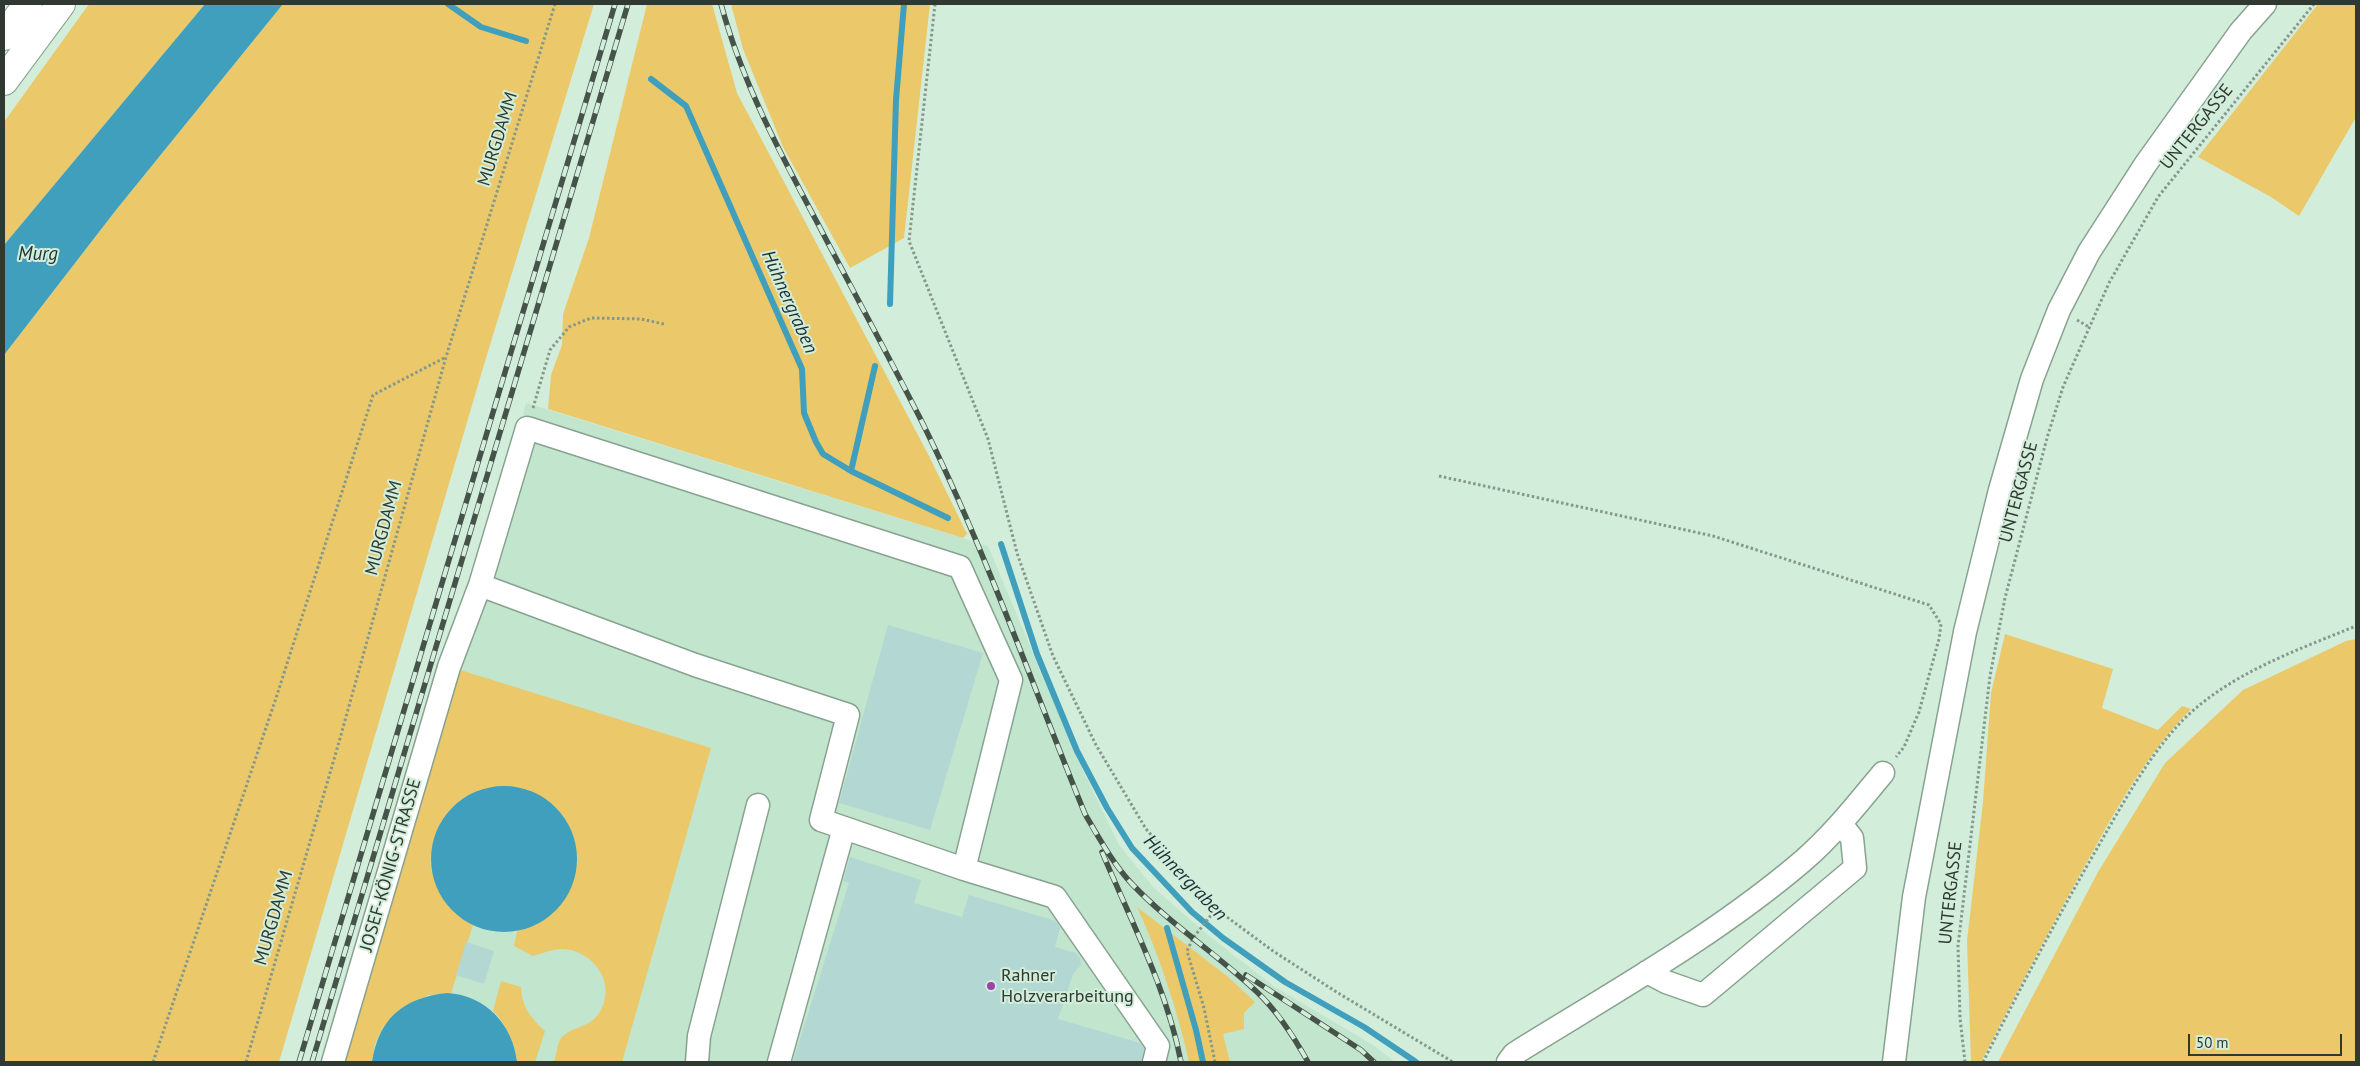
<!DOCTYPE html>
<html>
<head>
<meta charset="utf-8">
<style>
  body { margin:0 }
  #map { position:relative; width:2360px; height:1066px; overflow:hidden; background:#d2edda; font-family:"PT Sans",sans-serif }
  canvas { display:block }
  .frame { position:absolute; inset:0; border:5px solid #2f3932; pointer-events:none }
  .scale { position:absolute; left:2188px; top:1034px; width:154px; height:22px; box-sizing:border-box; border:2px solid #2f3932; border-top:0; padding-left:6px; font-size:15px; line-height:18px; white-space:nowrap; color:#2f3932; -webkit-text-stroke:4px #d2edda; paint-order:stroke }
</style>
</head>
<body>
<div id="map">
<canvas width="2360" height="1066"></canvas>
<div class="frame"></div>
<div class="scale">50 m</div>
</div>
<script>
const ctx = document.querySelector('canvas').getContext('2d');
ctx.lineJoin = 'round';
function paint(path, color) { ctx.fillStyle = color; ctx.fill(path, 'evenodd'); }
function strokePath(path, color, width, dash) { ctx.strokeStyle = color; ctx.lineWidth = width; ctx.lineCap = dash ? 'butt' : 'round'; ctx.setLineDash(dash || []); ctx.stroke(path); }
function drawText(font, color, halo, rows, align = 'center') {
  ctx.font = font + ' "PT Sans",sans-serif'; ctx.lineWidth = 4; ctx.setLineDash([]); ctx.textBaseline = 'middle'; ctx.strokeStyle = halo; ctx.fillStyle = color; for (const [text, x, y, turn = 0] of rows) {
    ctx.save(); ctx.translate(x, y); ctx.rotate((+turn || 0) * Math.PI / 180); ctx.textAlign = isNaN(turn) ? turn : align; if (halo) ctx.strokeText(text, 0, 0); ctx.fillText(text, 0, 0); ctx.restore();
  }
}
paint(new Path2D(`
  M 526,403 L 988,546 L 1076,756 L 1119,845 L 1154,888 L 1208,935 L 1275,987 L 1373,1045 L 1395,1062 L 342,1062 L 480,585 Z`), '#c2e5cd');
paint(new Path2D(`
  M 89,4 L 205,4 L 4,245 L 4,122 Z
  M 283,4 L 594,4 L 483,368 L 279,1062 L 4,1062 L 4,355 L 116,210 Z
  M 647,4 L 712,4 L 737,93 L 929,456 L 967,534 L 963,538 L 548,409 L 551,375 L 562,345 L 563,314 L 589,238 Z
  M 731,4 L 930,4 L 904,238 L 850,268 L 783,147 L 743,49 Z
  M 2318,4 L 2356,4 L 2356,117 L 2299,216 L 2271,197 L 2198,157 Z
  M 2005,634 L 2113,669 L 2102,708 L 2158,730 L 2182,706 L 2191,709 C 2147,753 2118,806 2088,860 C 2051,926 2016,994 1981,1062 L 1971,1062 L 1967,941 L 1983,802 L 1991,693 Z
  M 2356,639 L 2356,1062 L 1998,1062 L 2098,872 L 2165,763 L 2243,690 L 2346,641 Z
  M 457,669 L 711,748 L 622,1062 L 554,1062 C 556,1056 557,1046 560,1040 C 570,1023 598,1032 605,998 C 610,973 587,950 563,949 C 553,949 543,953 533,956 L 514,946 L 517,931 C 545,922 568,903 575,872 C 579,855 575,836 566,821 C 533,768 448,779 434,841 C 431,850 429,863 432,872 C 433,876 438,881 440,884 C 450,900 458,916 473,925 L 451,993 L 428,995 L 383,1027 L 375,1044 L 372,1062 L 342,1062 Z
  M 1137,907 L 1227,976 L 1255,1002 L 1244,1013 L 1244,1029 L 1223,1034 L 1230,1062 L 1189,1062 C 1177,1009 1160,957 1137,907 Z
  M 501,981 L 521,987 C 522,1007 530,1017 545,1031 L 535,1062 L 517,1062 C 515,1045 506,1023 493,1011 Z`), '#ebc96a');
paint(new Path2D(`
  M 205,4 L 283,4 L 116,210 L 4,355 L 4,245 Z
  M431 859a73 73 0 1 1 146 0a73 73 0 1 1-146 0Z
  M 447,993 C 486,995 513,1025 517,1062 L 372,1062 C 379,1018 403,998 447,993 Z`), '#3f9fbc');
strokePath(new Path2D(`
  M 448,4 L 481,27 L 526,41
  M 651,79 L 686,106 L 802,369 L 804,413 L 816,442 L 823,454 L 851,471 L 948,518
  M 890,304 L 896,100 L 904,4
  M 851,471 L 875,366
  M 1001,544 L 1037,654 L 1077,751 L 1107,808 L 1132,848 L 1192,912 L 1223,938 L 1285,982 L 1364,1027 L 1416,1062
  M 1167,928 L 1196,1030 L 1203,1062`), '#3f9fbc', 6);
paint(new Path2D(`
  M 888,625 L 983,653 L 930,830 L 839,803 Z
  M 850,857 L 921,880 L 914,903 L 962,917 L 969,895 L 1056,921 L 1060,928 L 1055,947 L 1076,953 L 1080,958 L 1081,965 L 1073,974 L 1058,1019 L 1140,1043 L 1144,1049 L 1141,1062 L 793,1062 L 849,883 L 843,881 Z
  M 466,942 L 494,951 L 484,984 L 456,975 Z`), '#b3d7d3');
const minor = new Path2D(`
  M 480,585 L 695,665 L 848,715 L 821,820 L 964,869 L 1055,897 L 1158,1046 L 1154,1062
  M 1647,972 L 1666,982 L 1703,995 L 1855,868 L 1852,838 L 1841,824
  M 333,1062 L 449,667 L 480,585 L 527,428 L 960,567 L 1011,680 L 964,869
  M 697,1062 L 699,1036 L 758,805
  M 779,1062 L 844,828
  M 1508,1062 L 1514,1054 C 1612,993 1715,936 1804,860 C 1834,834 1858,803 1883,773
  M 1894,1062 L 1914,897 L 1965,632 L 2000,490 L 2032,379 L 2059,310 L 2089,252 L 2145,165 L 2241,31 L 2265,4`);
const highway = new Path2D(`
  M 4,36 L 28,4
  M 4,81 L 61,4`);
strokePath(minor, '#88a290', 25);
strokePath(highway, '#88a290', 30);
strokePath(new Path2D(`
  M 935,4 L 909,241 L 988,439 L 1017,553 L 1053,656 L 1096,745 L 1146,829 L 1216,909 L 1273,951 L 1338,993 L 1453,1062
  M 2077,320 L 2089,327
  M 533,408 L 550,350 L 569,327 L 591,318 L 641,319 L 664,324
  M 1439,476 L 1713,536 L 1929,605 L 1941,624 L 1939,639 L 1919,712 L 1904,747 L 1896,757
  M 153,1062 L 277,695 L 373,395 L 446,357
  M 246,1062 L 339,742 L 446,357 L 555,4
  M 1215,1062 L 1204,1008 L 1187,951 L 1193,938 L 1216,909
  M 1965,1062 L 1960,1018 L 1958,946 L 1990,676 L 2005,598 L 2047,438 L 2063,387 L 2109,283 L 2158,197 L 2314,4
  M 1983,1062 C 2021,987 2060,912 2103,838 C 2126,798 2149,756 2181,722 C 2228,674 2295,651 2356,626`), '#85988b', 3, [2.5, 2.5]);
strokePath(minor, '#fff', 22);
strokePath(highway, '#fff', 28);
const rail = new Path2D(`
  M 721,4 C 742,82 780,153 818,224 C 852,289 887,353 920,418 C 984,546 1031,682 1085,814 C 1099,838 1113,864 1132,884 C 1170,924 1217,954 1257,992 C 1278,1012 1294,1037 1308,1062
  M 1102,852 C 1131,921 1167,989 1181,1062
  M 1246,975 L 1361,1050 L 1374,1062
  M 299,1062 L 615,4
  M 312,1062 L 628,4`);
strokePath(rail, '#46534a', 5.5);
strokePath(rail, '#d2edda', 4, [11]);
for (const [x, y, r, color] of [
  [991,986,5,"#9c42ad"]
]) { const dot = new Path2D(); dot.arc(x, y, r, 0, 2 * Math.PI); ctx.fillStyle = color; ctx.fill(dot); strokePath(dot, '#d2edda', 2); }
drawText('18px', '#2f3932', '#d2edda', [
  ["UNTERGASSE",2197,127,-51],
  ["MURGDAMM",498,139,-73],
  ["UNTERGASSE",2019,492,-75],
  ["MURGDAMM",384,528,-75],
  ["JOSEF-KÖNIG-STRASSE",391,865,-74],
  ["UNTERGASSE",1951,893,-84],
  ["MURGDAMM",274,918,-74]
]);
drawText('18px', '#2f3932', '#d2edda', [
  ["Rahner",1001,976],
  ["Holzverarbeitung",1001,997]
], 'left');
drawText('italic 19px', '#1a2f37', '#d2edda', [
  ["Murg",38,255],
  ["Hühnergraben",789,302,66],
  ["Hühnergraben",1185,878,46]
]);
</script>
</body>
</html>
